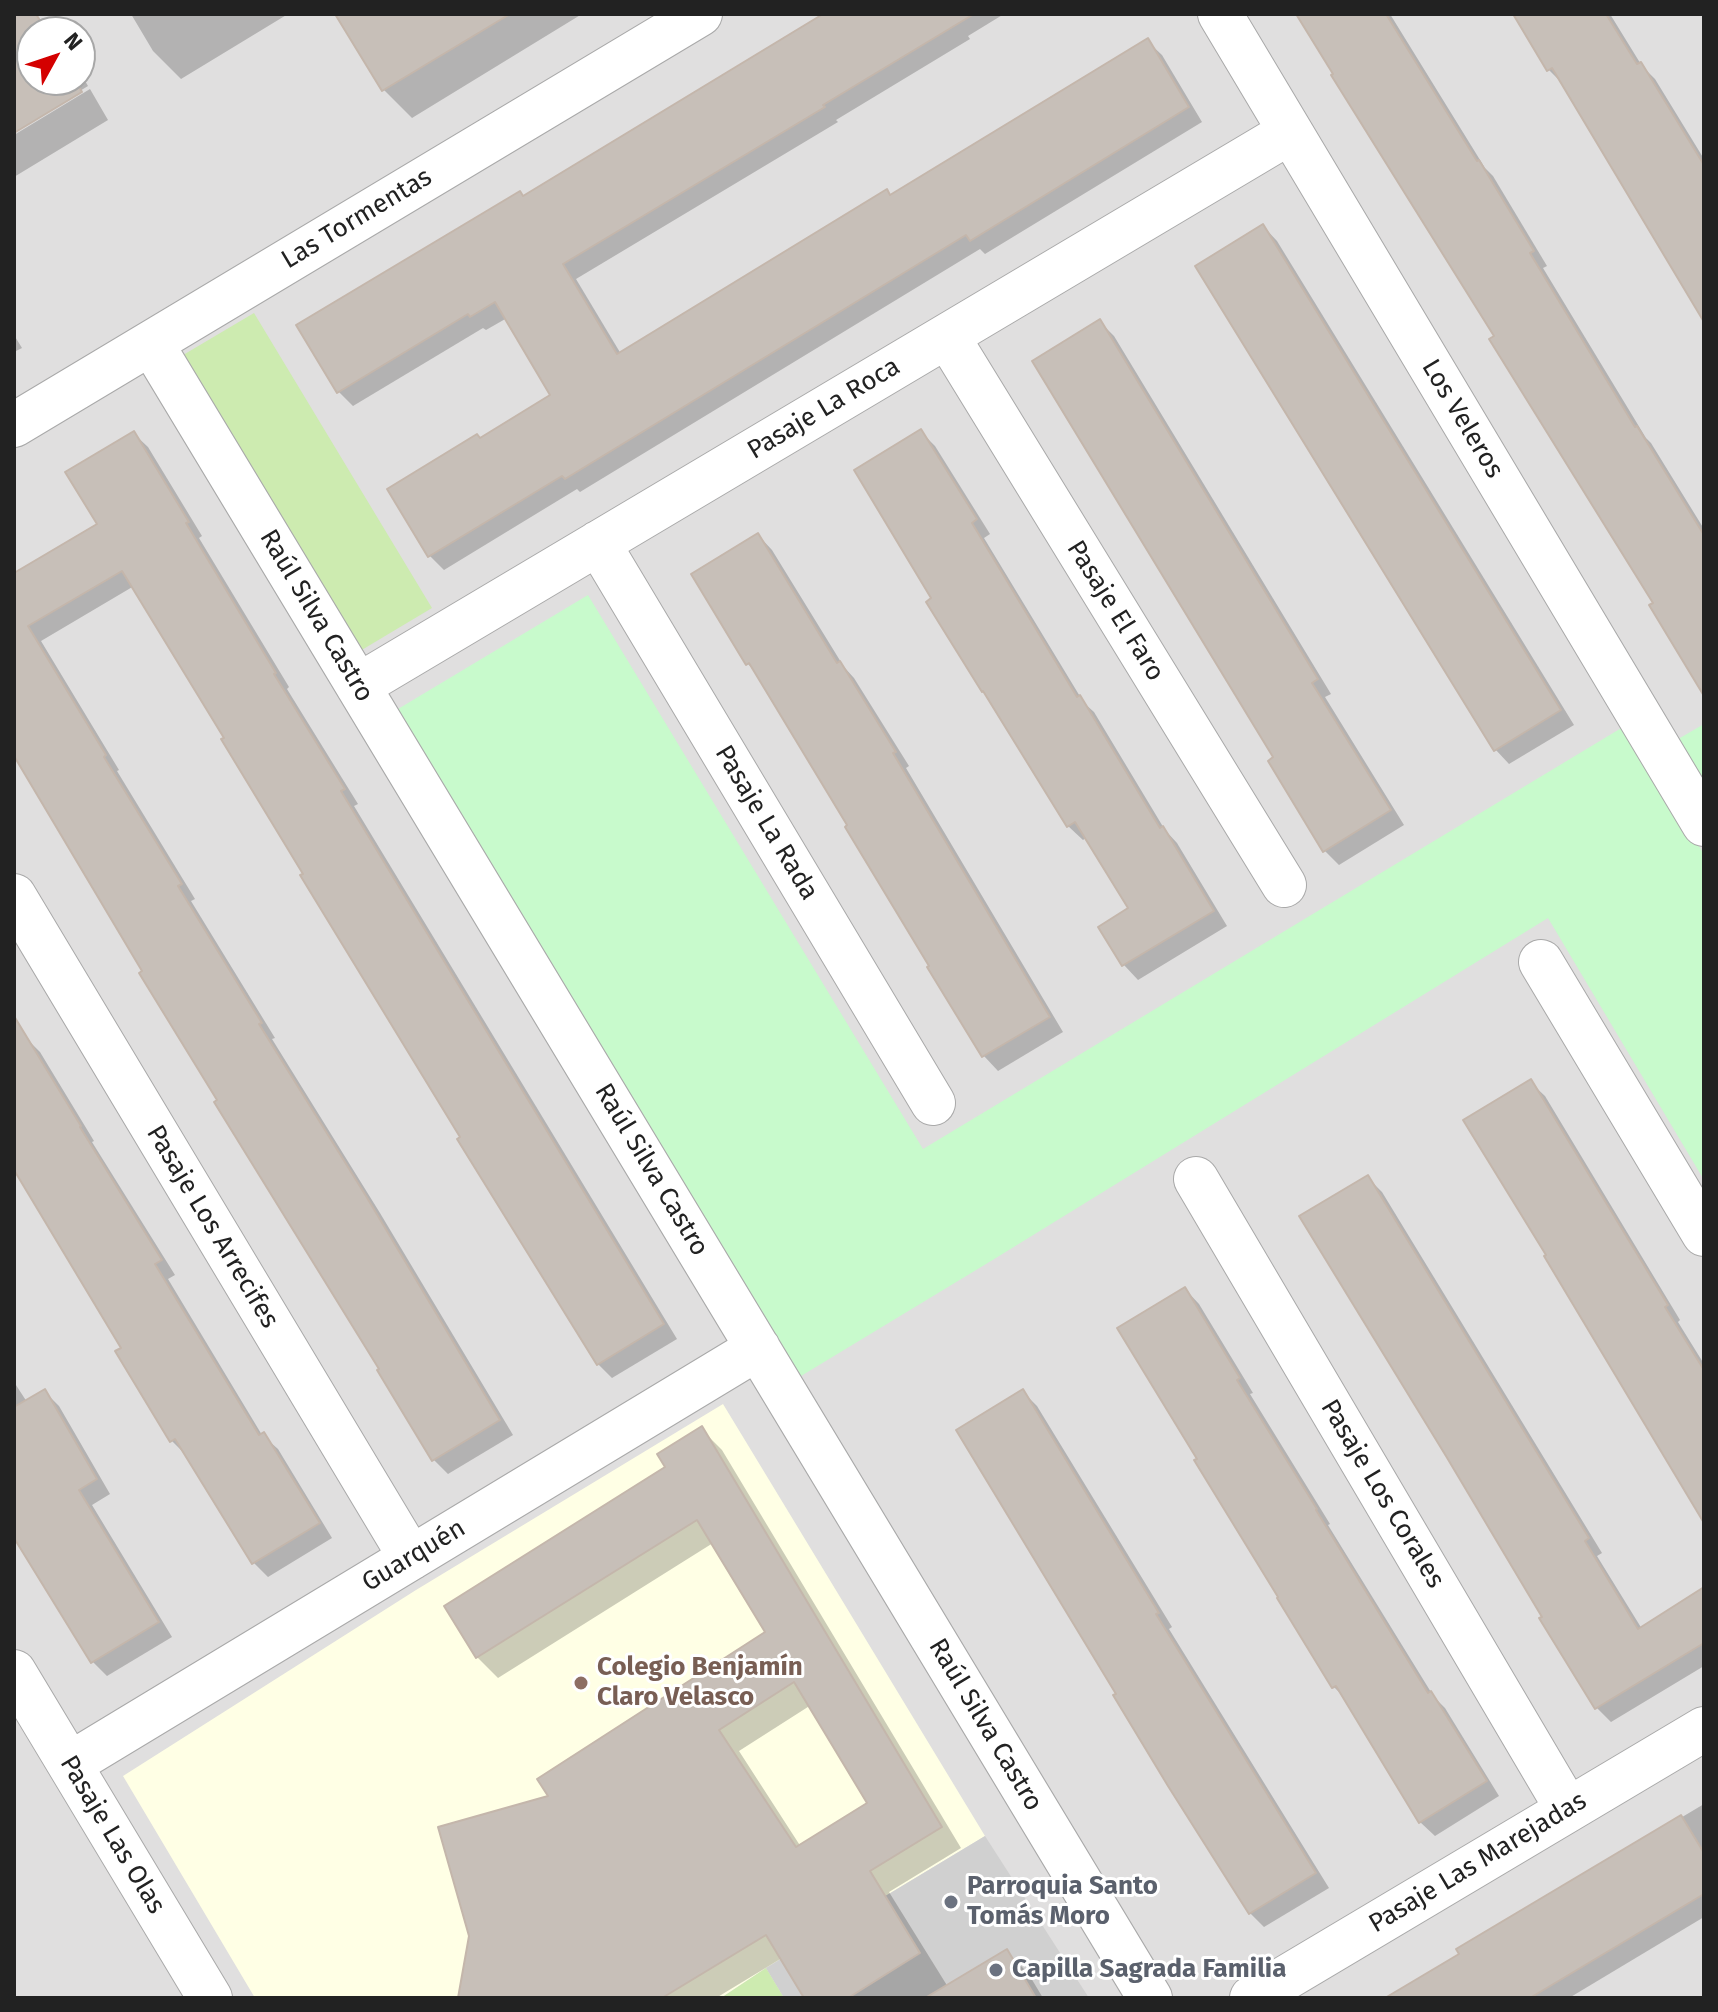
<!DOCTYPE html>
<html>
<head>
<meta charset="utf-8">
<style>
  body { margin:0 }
  #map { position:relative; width:1718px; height:2012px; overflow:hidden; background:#f2efe9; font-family:"Fira Sans",sans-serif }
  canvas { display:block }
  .frame { position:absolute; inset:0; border:16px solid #222; pointer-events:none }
  .north { position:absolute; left:16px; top:16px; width:80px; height:80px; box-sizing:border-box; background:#fff; border:2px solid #a7a7a7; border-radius:50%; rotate:50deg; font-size:22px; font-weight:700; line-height:32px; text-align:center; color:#222 }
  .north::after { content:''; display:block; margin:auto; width:28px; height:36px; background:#d40000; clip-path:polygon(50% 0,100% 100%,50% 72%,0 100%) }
</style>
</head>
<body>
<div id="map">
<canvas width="1718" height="2012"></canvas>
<div class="frame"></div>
<div class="north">N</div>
</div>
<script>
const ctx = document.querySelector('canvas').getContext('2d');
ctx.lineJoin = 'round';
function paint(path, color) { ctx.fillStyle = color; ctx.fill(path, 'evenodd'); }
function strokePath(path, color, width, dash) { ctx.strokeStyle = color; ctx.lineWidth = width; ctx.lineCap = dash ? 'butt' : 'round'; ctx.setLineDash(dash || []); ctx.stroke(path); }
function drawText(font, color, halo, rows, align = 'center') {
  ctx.font = font + ' "Fira Sans",sans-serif'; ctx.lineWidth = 6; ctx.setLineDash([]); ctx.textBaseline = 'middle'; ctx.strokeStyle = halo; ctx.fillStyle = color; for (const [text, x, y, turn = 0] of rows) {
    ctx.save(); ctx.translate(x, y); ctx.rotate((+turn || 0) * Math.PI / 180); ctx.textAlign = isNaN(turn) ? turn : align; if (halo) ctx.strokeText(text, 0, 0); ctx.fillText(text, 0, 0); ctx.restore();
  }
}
paint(new Path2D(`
  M 14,14 L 1704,14 L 1704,1998 L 14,1998 ZM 32,32 L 80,32 L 80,80 L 32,80 Z`), '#e0dfdf');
paint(new Path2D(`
  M 723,1404 L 985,1836 L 766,1968 L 721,1998 L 255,1998 L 123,1776 L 416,1590 Z`), '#ffffe5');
paint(new Path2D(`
  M 985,1836 L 1089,1998 L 784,1998 L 766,1968 Z`), '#d0d0d0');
paint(new Path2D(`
  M 254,313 L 432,608 L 355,654 L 178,358 Z
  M 766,1968 L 784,1998 L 721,1998 Z`), '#cdebb0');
paint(new Path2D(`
  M 588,595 L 923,1149 L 1628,724 L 1673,742 L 1704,724 L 1704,825 L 1691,832 L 1704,855 L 1704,1180 L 1548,918 L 991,1261 L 801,1376 L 398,709 Z`), '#c8facc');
paint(new Path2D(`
  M 131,14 L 288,14 L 181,79 L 153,51 Z
  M 338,14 L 582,14 L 412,118 L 384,90 Z
  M 826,14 L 1004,14 L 968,36 L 970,39 L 836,120 L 838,122 L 576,279 L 621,354 L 892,197 L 1147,41 L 1162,55 L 1202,122 L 985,254 L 980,249 L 580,492 L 577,489 L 444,570 L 429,555 L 480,440 L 553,396 L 507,318 L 486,330 L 483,328 L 353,406 L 339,392 L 523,198 Z
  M 1299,14 L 1390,14 L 1485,168 L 1493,176 L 1547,266 L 1543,268 L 1646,438 L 1651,443 L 1704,529 L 1702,533 L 1704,537 L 1704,692 L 1656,603 L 1497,337 Z
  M 1515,14 L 1610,14 L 1642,66 L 1655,79 L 1704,159 L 1704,319 L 1563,84 L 1549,70 Z
  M 36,16 L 51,32 L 32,32 L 32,80 L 80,80 L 80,72 L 88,86 L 14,131 L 14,30 Z
  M 90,89 L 108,120 L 14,177 L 14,135 Z
  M 1263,226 L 1277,241 L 1574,725 L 1509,764 L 1495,749 Z
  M 1099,321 L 1114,336 L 1331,694 L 1325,697 L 1404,825 L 1339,865 L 1324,850 L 1276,758 Z
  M 14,335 L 22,348 L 14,352 Z
  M 921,432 L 935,446 L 990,534 L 984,538 L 1084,703 L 1094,712 L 1165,830 L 1177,843 L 1227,926 L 1138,980 L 1124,965 L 1101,927 L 1131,909 L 1087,837 L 1083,840 L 1068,826 L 934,599 Z
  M 133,433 L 148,447 L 202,536 L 199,538 L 289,687 L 287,689 L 358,804 L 354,806 L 677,1339 L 612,1378 L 598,1364 L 134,586 L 41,641 L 119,770 L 117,771 L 195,899 L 191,901 L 275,1038 L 272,1039 L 380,1213 L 513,1435 L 448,1474 L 434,1460 L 14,753 L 14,575 L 100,524 Z
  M 758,535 L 772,550 L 844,667 L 854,678 L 909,766 L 906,768 L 1063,1032 L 998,1071 L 984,1056 L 930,968 L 932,966 L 850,826 L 758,674 L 747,663 Z
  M 14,1017 L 28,1040 L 40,1052 L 94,1141 L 92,1142 L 175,1275 L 168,1279 L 262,1435 L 278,1449 L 332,1538 L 268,1577 L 254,1563 L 186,1455 L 172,1441 L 118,1352 L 124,1348 L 14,1165 Z
  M 1530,1082 L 1545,1096 L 1680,1320 L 1678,1322 L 1704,1364 L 1704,1519 Z
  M 1367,1177 L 1382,1192 L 1602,1553 L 1597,1556 L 1642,1629 L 1704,1589 L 1704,1666 L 1611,1722 L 1597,1708 L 1545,1617 Z
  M 1185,1289 L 1199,1304 L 1253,1393 L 1250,1394 L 1330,1524 L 1328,1525 L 1434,1697 L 1445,1708 L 1499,1796 L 1435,1836 L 1420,1822 L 1346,1699 L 1334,1687 L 1199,1459 Z
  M 14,1382 L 27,1402 L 45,1392 L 59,1406 L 110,1494 L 92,1505 L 172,1637 L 107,1676 L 93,1662 L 21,1546 L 14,1538 Z
  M 1023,1392 L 1037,1406 L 1172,1627 L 1169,1629 L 1329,1888 L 1264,1927 L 1250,1913 Z
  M 701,1429 L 722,1450 L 961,1848 L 889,1892 L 948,1987 L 1007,1952 L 1028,1973 L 1043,1998 L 806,1998 L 782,1958 L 716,1998 L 460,1998 L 551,1797 L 767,1633 L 713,1543 L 498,1678 L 477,1657 L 668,1468 ZM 811,1705 L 870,1804 L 801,1847 L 739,1751 Z
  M 1704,1804 L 1704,1917 L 1569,1998 L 1389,1998 L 1462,1954 L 1459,1950 Z`), '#0003');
const building = new Path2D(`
  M 14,14 L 36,14 L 47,32 L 32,32 L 32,80 L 75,80 L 82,92 L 14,133 Z
  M 335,14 L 510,14 L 382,91 Z
  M 823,14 L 974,14 L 823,105 L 825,107 L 563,264 L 617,354 L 887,189 L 890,195 L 1148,38 L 1189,107 L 970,241 L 966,235 L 565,479 L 562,476 L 428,557 L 387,489 L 477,434 L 480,438 L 550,395 L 495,302 L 470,317 L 468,314 L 337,393 L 296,325 L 520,191 L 523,196 Z
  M 1296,14 L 1386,14 L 1477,161 L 1479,160 L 1534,251 L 1530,253 L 1635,427 L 1637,426 L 1704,535 L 1704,696 L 1649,605 L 1653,603 L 1489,339 L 1494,336 L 1331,75 L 1333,74 Z
  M 1513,14 L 1606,14 L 1637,64 L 1641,62 L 1704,165 L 1704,322 L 1552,68 L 1547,71 Z
  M 1263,224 L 1561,710 L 1494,751 L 1195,266 Z
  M 1100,319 L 1318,679 L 1312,683 L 1391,810 L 1323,852 L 1268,761 L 1273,757 L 1032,361 Z
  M 921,429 L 977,519 L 972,523 L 1077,697 L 1080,695 L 1160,828 L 1163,826 L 1214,911 L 1122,966 L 1098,927 L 1128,908 L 1075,822 L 1067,827 L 983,691 L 982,692 L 926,602 L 931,598 L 854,470 Z
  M 134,431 L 189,522 L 186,523 L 276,673 L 274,674 L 345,789 L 341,791 L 664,1324 L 597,1365 L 457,1139 L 460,1137 L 300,875 L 303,874 L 221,739 L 224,738 L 122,571 L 28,626 L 106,755 L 104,757 L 182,884 L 178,886 L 262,1023 L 259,1024 L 366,1196 L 500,1420 L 432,1461 L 377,1370 L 379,1369 L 214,1102 L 217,1100 L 139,973 L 142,971 L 14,756 L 14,573 L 97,524 L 65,472 Z
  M 758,533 L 837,663 L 840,661 L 896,752 L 893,753 L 1050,1017 L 982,1057 L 927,967 L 929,966 L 845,827 L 847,825 L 749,663 L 746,665 L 691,574 Z
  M 14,1016 L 81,1126 L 80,1127 L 162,1260 L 155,1264 L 259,1435 L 264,1432 L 320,1523 L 252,1564 L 175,1439 L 170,1442 L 115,1351 L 121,1348 L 14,1170 Z
  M 1531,1079 L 1668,1305 L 1665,1307 L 1704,1370 L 1704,1523 L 1544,1256 L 1546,1255 L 1463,1120 Z
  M 1368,1175 L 1589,1538 L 1585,1541 L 1638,1629 L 1704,1587 L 1704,1643 L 1595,1709 L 1539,1618 L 1542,1617 L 1446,1456 L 1299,1216 Z
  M 1185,1287 L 1240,1378 L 1237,1380 L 1317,1509 L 1316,1510 L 1428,1693 L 1431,1691 L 1487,1781 L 1419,1823 L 1336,1686 L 1332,1688 L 1277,1598 L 1278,1597 L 1194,1460 L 1197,1459 L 1117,1328 Z
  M 45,1389 L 97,1479 L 79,1490 L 159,1622 L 91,1663 L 14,1538 L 14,1407 Z
  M 1023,1389 L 1159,1613 L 1156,1614 L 1316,1873 L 1249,1914 L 1168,1786 L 1113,1695 L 1116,1694 L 956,1430 Z
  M 702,1426 L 942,1827 L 870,1871 L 920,1953 L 848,1998 L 804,1998 L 766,1935 L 662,1998 L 458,1998 L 469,1936 L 438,1827 L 548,1796 L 537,1779 L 765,1632 L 697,1520 L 476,1658 L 444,1606 L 665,1467 L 657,1454 ZM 794,1682 L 867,1803 L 796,1847 L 719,1730 Z
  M 1681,1815 L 1704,1853 L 1704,1894 L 1530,1998 L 1385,1998 L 1459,1954 L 1456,1949 Z
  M 1007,1949 L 1036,1998 L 925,1998 Z`);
paint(building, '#c7bfb8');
strokePath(building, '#c4b6ab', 2);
const street = new Path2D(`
  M 1220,14 L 1704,824
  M 947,336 L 1284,885
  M 151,343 L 1150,1998
  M 14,425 L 700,14
  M 598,543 L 933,1103
  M 358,686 L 1290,132
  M 14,896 L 411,1558
  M 1541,962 L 1704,1234
  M 1196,1179 L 1568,1810
  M 14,1672 L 210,1998
  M 70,1764 L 758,1348
  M 1252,1998 L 1704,1729`);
strokePath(street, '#a9a9a9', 46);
strokePath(street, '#fff', 44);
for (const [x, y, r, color] of [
  [581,1683,8,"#8d6e63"],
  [951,1902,8,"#6b7280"],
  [996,1970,8,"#6b7280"]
]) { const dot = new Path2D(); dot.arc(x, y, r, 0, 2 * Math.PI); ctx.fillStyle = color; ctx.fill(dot); strokePath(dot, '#fff', 3); }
drawText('26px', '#222', '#fff', [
  ["Las Tormentas",357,219,-31],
  ["Pasaje La Roca",824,409,-31],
  ["Los Veleros",1462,419,59],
  ["Pasaje El Faro",1115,611,58],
  ["Raúl Silva Castro",316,616,59],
  ["Pasaje La Rada",766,823,59],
  ["Raúl Silva Castro",651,1170,59],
  ["Pasaje Los Arrecifes",212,1227,59],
  ["Pasaje Los Corales",1382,1494,59],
  ["Guarquén",414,1556,-31],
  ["Raúl Silva Castro",985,1725,59],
  ["Pasaje Las Olas",112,1835,59],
  ["Pasaje Las Marejadas",1478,1863,-31]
]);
drawText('bold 26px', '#785e54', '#fff', [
  ["Colegio Benjamín",597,1668],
  ["Claro Velasco",597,1698]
], 'left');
drawText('bold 26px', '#5b616d', '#fff', [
  ["Parroquia Santo",967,1887],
  ["Tomás Moro",967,1917],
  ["Capilla Sagrada Familia",1012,1970]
], 'left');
</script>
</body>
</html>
